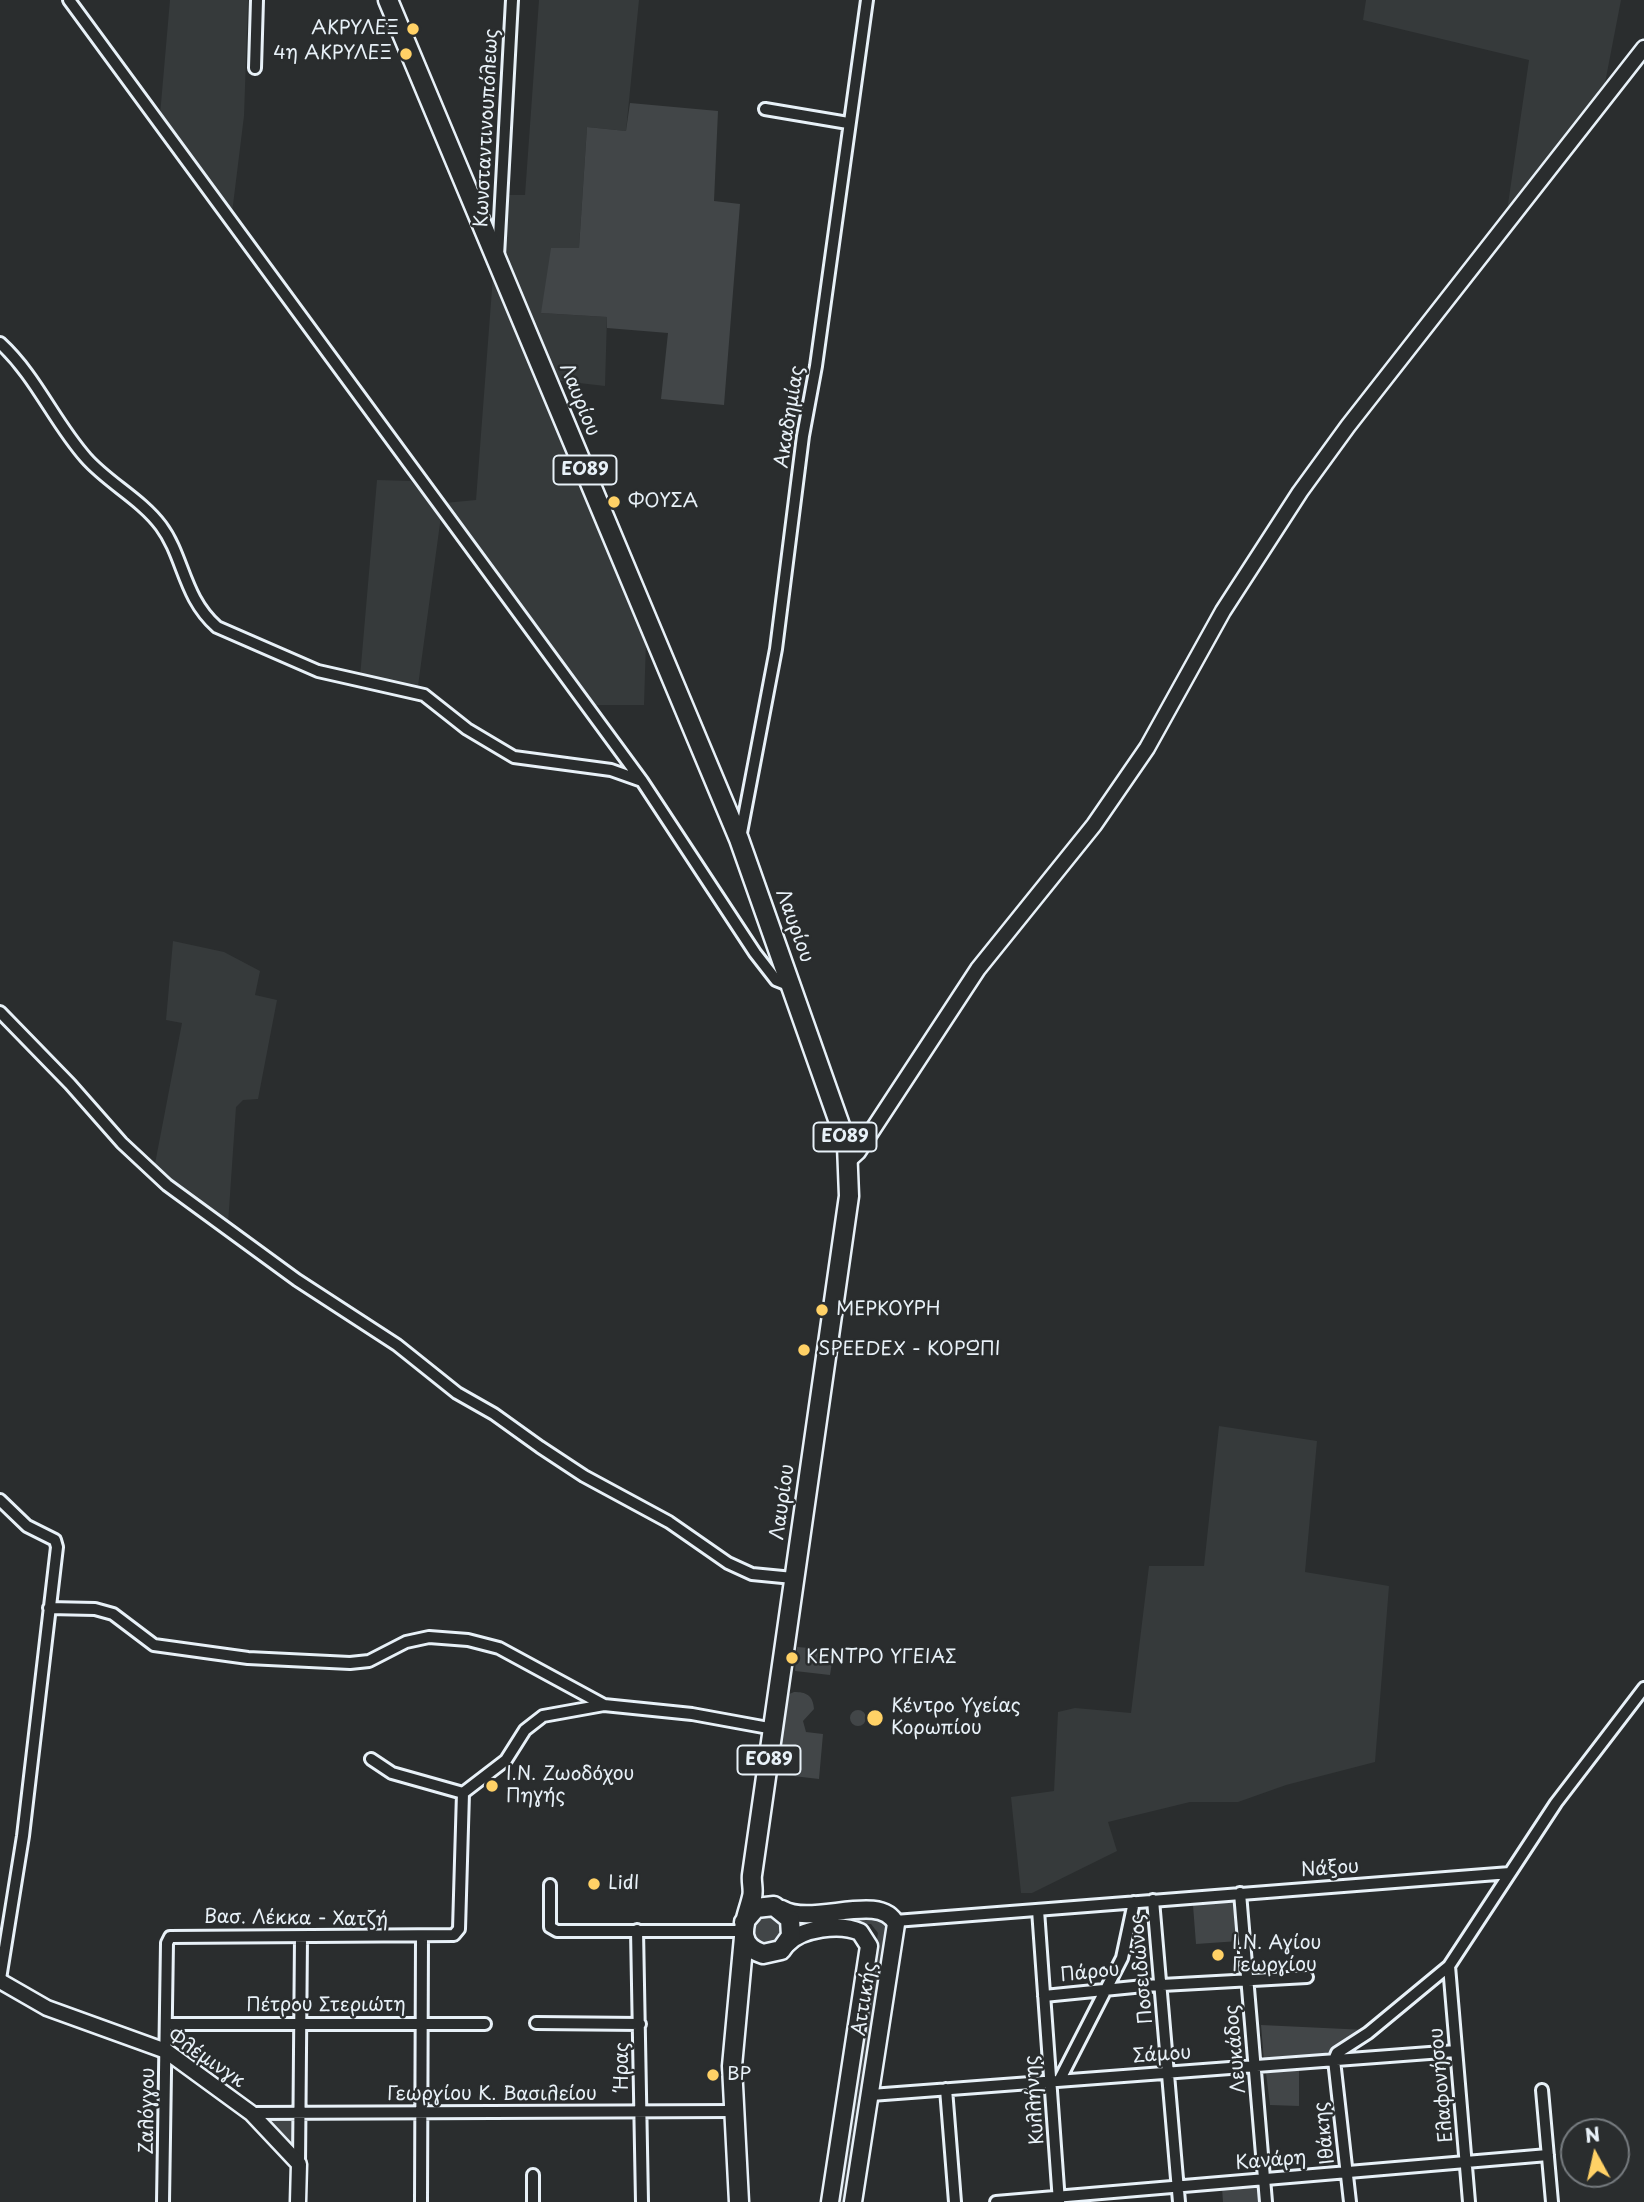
<!DOCTYPE html>
<html>
<head>
<meta charset="utf-8">
<style>
  body { margin:0 }
  #map { position:relative; width:1644px; height:2202px; overflow:hidden; background:#2a2d2e; font-family:"Playpen Sans",sans-serif }
  canvas { display:block }
  .north { position:absolute; left:1560px; top:2118px; width:70px; height:70px; box-sizing:border-box; background:#2a2d2e; border:2px solid #767b7f; border-radius:50%; rotate:352deg; font-size:19px; font-weight:700; line-height:28px; text-align:center; color:#e8f1f8 }
  .north::after { content:''; display:block; margin:auto; width:24px; height:32px; background:#ffd166; clip-path:polygon(50% 0,100% 100%,50% 72%,0 100%) }
</style>
</head>
<body>
<div id="map">
<canvas width="1644" height="2202"></canvas>
<div class="north">N</div>
</div>
<script>
const ctx = document.querySelector('canvas').getContext('2d');
ctx.lineJoin = 'round';
function paint(path, color) { ctx.fillStyle = color; ctx.fill(path, 'evenodd'); }
function strokePath(path, color, width, dash) { ctx.strokeStyle = color; ctx.lineWidth = width; ctx.lineCap = dash ? 'butt' : 'round'; ctx.setLineDash(dash || []); ctx.stroke(path); }
function drawText(font, color, halo, rows, align = 'center') {
  ctx.font = font + ' "Playpen Sans",sans-serif'; ctx.lineWidth = 5; ctx.setLineDash([]); ctx.textBaseline = 'middle'; ctx.strokeStyle = halo; ctx.fillStyle = color; for (const [text, x, y, turn = 0] of rows) {
    ctx.save(); ctx.translate(x, y); ctx.rotate((+turn || 0) * Math.PI / 180); ctx.textAlign = isNaN(turn) ? turn : align; if (halo) ctx.strokeText(text, 0, 0); ctx.fillText(text, 0, 0); ctx.restore();
  }
}
paint(new Path2D(`
  M 170,0 L 248,0 L 244,116 L 232,213 L 160,115 Z
  M 539,0 L 639,0 L 626,131 L 587,127 L 579,248 L 541,313 L 607,317 L 605,386 L 553,380 L 501,258 L 504,195 L 525,195 Z
  M 1366,0 L 1621,0 L 1605,83 L 1506,218 L 1529,60 L 1363,20 Z
  M 493,276 L 646,641 L 644,705 L 593,705 L 444,503 L 476,500 Z
  M 377,480 L 411,481 L 441,516 L 418,686 L 360,677 Z
  M 173,941 L 224,952 L 260,971 L 255,995 L 277,1000 L 258,1099 L 243,1100 L 236,1107 L 228,1224 L 154,1169 L 182,1023 L 166,1020 Z
  M 1219,1426 L 1317,1441 L 1305,1572 L 1389,1586 L 1375,1762 L 1286,1785 L 1238,1802 L 1190,1802 L 1108,1822 L 1117,1851 L 1032,1893 L 1021,1893 L 1011,1797 L 1054,1791 L 1058,1712 L 1075,1708 L 1131,1713 L 1149,1566 L 1204,1566 Z`), '#363a3b');
paint(new Path2D(`
  M 630,103 L 718,111 L 714,201 L 740,204 L 724,405 L 661,399 L 668,333 L 607,328 L 607,317 L 541,313 L 551,248 L 579,248 L 587,127 L 626,131 Z
  M 797,1647 L 834,1650 L 830,1675 L 795,1671 Z
  M 794,1692 C 806,1692 813,1695 814,1709 L 803,1721 L 806,1732 L 823,1734 L 819,1779 L 776,1774 L 787,1695 Z
  M850 1718a8 8 0 1 1 16 0a8 8 0 1 1-16 0Z
  M 1236,1901 L 1239,1941 L 1196,1944 L 1193,1905 Z
  M 758,1911 L 783,1916 L 783,1941 L 758,1947 L 747,1926 Z
  M 874,1917 L 883,1920 L 889,1927 L 849,2202 L 834,2202 L 878,1933 L 871,1924 L 800,1928 L 797,1922 Z
  M 1261,2025 L 1366,2030 L 1324,2057 L 1264,2062 Z
  M 1299,2070 L 1299,2106 L 1270,2105 L 1266,2073 Z
  M 294,2119 L 294,2150 L 265,2120 Z
  M 1259,2186 L 1261,2202 L 1223,2202 L 1222,2188 Z`), '#424648');
const minor = new Path2D(`
  M 69,0 L 642,781
  M 255,68 L 257,0
  M 765,109 L 848,123
  M 498,256 L 512,0
  M 0,343 C 36,376 54,422 86,458 C 108,483 141,499 161,526 C 184,557 183,597 217,627 L 318,671 L 424,695 L 467,729 L 514,757 L 611,770 L 642,781 L 755,953 L 776,980 L 791,986
  M 740,838 L 776,649 L 803,436 L 816,366 L 867,0
  M 0,1012 L 70,1084 L 122,1143 L 167,1185 L 297,1280 L 397,1345 L 457,1393 L 494,1414 L 540,1447 L 584,1476 L 669,1522 L 728,1563 L 752,1574 L 793,1578
  M 0,1500 L 27,1526 L 55,1540 L 57,1547 L 23,1836 L 0,1979
  M 49,1608 L 95,1609 L 113,1614 L 154,1645 L 248,1658 L 350,1663 L 369,1661 L 406,1642 L 429,1637 L 468,1640 L 499,1648 L 604,1705 L 692,1714 L 774,1729
  M 371,1759 L 392,1773 L 463,1793
  M 550,1885 L 550,1927 L 557,1931 L 743,1931
  M 1240,1893 L 1266,2202
  M 1153,1900 L 1179,2202
  M 1038,1910 L 1059,2202
  M 895,1921 L 1510,1873
  M 637,1930 L 642,2202
  M 1449,1966 L 1469,2202
  M 1044,1996 L 1144,1986 L 1307,1977
  M 536,2023 L 640,2024
  M 166,2024 L 485,2024
  M 1059,2081 L 1122,1958 L 1134,1902
  M 946,2089 L 955,2202
  M 1542,2090 L 1552,2202
  M 871,2095 L 1456,2051
  M 251,2113 L 733,2111
  M 299,2164 L 301,1938
  M 163,2202 L 167,1943 L 170,1937 L 454,1935 L 459,1929 L 463,1793 L 506,1760 L 525,1730 L 543,1716 L 604,1705
  M 421,2202 L 422,1937
  M 533,2202 L 533,2175
  M 996,2202 L 1548,2155
  M 1350,2202 L 1334,2060 L 1337,2053 L 1368,2033 L 1449,1966 L 1556,1803 L 1644,1688`);
const tertiary = new Path2D(`
  M 848,1161 L 858,1152 L 978,969 L 1094,825 L 1147,748 L 1223,611 L 1300,492 L 1348,426 L 1644,48
  M 0,1981 L 47,2008 L 166,2051 L 251,2113 L 299,2164 L 298,2202`);
const secondary = new Path2D(`
  M 782,1909 C 812,1927 881,1891 896,1924 L 853,2202
  M 787,1944 C 802,1928 840,1923 860,1932 L 869,1946 L 830,2202`);
const primary = new Path2D(`
  M 388,0 L 739,839 L 847,1145 L 849,1196 L 752,1875 C 751,1882 754,1890 752,1897 C 747,1919 732,1944 763,1954 L 781,1950 L 791,1936 L 790,1919 L 774,1906 L 756,1908 L 744,1922
  M 739,2202 L 732,2066 L 744,1937`);
strokePath(minor, '#e8f1f8', 16);
strokePath(tertiary, '#e8f1f8', 19);
strokePath(secondary, '#e8f1f8', 21);
strokePath(primary, '#e8f1f8', 23);
strokePath(minor, '#2a2d2e', 10);
strokePath(tertiary, '#2a2d2e', 14);
strokePath(secondary, '#2a2d2e', 16);
strokePath(primary, '#2a2d2e', 18);
for (const [x, y, r, color] of [
  [413,29,7,"#ffd166"],
  [406,54,7,"#ffd166"],
  [614,502,7,"#ffd166"],
  [822,1310,7,"#ffd166"],
  [804,1350,7,"#ffd166"],
  [792,1658,7,"#ffd166"],
  [875,1718,9,"#ffd166"],
  [492,1786,7,"#ffd166"],
  [594,1884,7,"#ffd166"],
  [1218,1955,7,"#ffd166"],
  [713,2075,7,"#ffd166"]
]) { const dot = new Path2D(); dot.arc(x, y, r, 0, 2 * Math.PI); ctx.fillStyle = color; ctx.fill(dot); strokePath(dot, '#2a2d2e', 2.5); }
for (const [x, y, w] of [
  [585,470,63],
  [845,1137,63],
  [769,1760,63]
]) { const box = new Path2D(); box.roundRect(x - w / 2, y - 14.5, w, 29, 5); ctx.fillStyle = '#2a2d2e'; ctx.fill(box); strokePath(box, '#e8f1f8', 2); }
drawText('bold 18px', '#e8f1f8', null, [
  ["ΕΟ89",585,470],
  ["ΕΟ89",845,1137],
  ["ΕΟ89",769,1760]
]);
drawText('19px', '#e8f1f8', '#2a2d2e', [
  ["ΑΚΡΥΛΕΞ",399,29,"right"],
  ["4η ΑΚΡΥΛΕΞ",392,54,"right"],
  ["ΦΟΥΣΑ",628,502],
  ["ΜΕΡΚΟΥΡΗ",836,1310],
  ["SPEEDEX - ΚΟΡΩΠΙ",818,1350],
  ["ΚΕΝΤΡΟ ΥΓΕΙΑΣ",806,1658],
  ["Κέντρο Υγείας",891,1707],
  ["Κορωπίου",891,1729],
  ["Ι.Ν. Ζωοδόχου",506,1775],
  ["Πηγής",506,1797],
  ["Lidl",608,1884],
  ["Ι.Ν. Αγίου",1232,1944],
  ["Γεωργίου",1232,1966],
  ["BP",727,2075]
], 'left');
drawText('19px', '#e8f1f8', '#2a2d2e', [
  ["Κωνσταντινουπόλεως",487,128,-87],
  ["Λαυρίου",579,400,68],
  ["Ακαδημίας",790,417,-81],
  ["Λαυρίου",794,926,70],
  ["Λαυρίου",783,1502,-82],
  ["Νάξου",1330,1869,-4],
  ["Βασ. Λέκκα - Χατζή",296,1919,1],
  ["Ποσειδώνος",1142,1969,-95],
  ["Πάρου",1090,1973,-6],
  ["Αττικής",865,1999,-81],
  ["Πέτρου Στεριώτη",326,2006],
  ["Λευκάδος",1236,2049,-95],
  ["Σάμου",1162,2055,-4],
  ["Φλέμινγκ",206,2059,34],
  ["Ήρας",623,2066,-90],
  ["Ελαφονήσου",1442,2085,-95],
  ["Γεωργίου Κ. Βασιλείου",492,2095],
  ["Κυλλήνης",1035,2100,-94],
  ["Ζαλόγγου",148,2111,-89],
  ["Ιθάκης",1325,2133,-97],
  ["Κανάρη",1271,2161,-5]
]);
</script>
</body>
</html>
